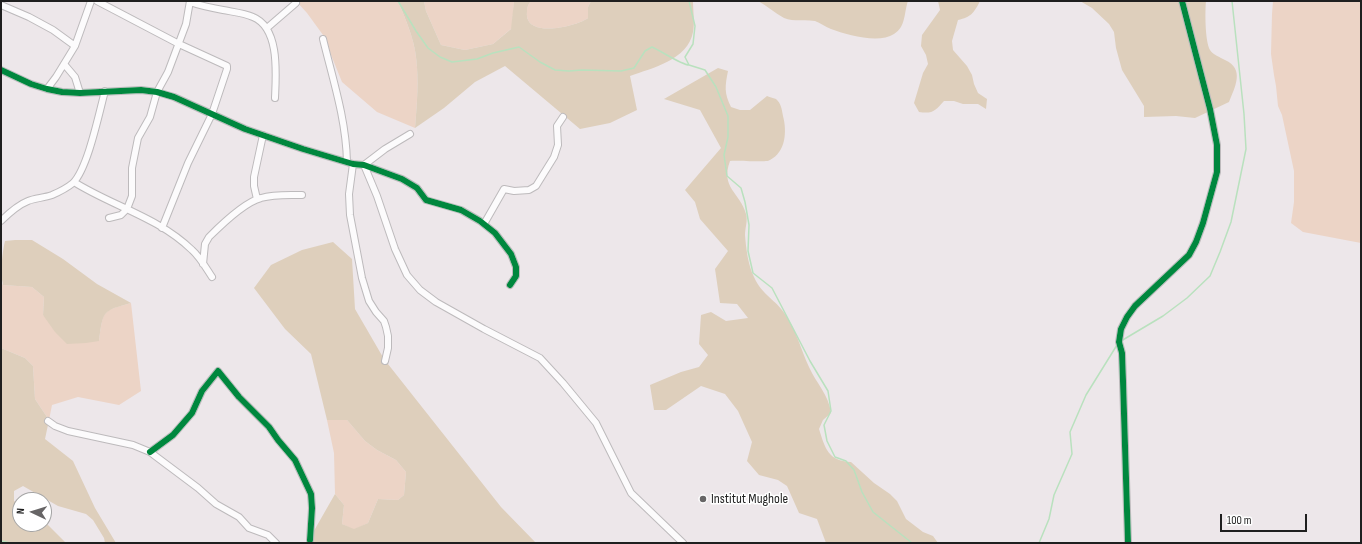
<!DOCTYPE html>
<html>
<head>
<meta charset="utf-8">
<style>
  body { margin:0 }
  #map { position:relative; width:1362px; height:544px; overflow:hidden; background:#ede7ea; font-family:"Sofia Sans Condensed",sans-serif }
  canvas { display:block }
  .frame { position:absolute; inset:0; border:2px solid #1f1f1f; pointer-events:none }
  .north { position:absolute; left:12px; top:492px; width:40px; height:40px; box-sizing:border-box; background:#fff; border:1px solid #a5a5a5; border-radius:50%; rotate:274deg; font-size:11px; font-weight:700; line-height:16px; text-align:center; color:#1f1f1f }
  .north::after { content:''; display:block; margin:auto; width:14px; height:18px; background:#676566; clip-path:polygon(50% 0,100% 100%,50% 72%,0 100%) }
  .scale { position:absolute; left:1220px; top:514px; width:87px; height:18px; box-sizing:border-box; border:2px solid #1f1f1f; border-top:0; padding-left:5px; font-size:12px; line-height:14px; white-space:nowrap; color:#1f1f1f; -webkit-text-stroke:3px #fff; paint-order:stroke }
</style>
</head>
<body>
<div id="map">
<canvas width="1362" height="544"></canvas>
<div class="frame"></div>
<div class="north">N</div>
<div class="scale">100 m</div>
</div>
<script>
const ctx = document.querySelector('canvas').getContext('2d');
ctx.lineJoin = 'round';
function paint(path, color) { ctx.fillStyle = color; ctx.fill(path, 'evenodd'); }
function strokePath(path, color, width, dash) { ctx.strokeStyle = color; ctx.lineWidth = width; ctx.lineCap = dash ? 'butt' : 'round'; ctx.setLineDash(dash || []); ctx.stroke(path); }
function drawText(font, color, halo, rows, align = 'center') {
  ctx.font = font + ' "Sofia Sans Condensed",sans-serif'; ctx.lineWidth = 3; ctx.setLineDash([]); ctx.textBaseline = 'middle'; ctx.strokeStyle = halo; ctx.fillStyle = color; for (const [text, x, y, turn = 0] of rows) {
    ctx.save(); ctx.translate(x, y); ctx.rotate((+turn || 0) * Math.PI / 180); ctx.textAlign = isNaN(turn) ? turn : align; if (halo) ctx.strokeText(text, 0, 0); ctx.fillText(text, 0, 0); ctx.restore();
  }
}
paint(new Path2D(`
  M 296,1 L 398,1 C 405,18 414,38 416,57 C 419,80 417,104 415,128 L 377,112 L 342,82 L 323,35 L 307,13 Z
  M 424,1 L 514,1 L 512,28 L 493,44 L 465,50 L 441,45 L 426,11 Z
  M 531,1 L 591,1 L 588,7 L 588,18 C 576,27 524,39 527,12 C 527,7 528,5 531,1 Z
  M 1273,1 L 1361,1 L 1361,243 L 1303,232 L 1291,223 L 1294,202 L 1294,171 L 1282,115 L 1278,106 L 1276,86 L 1274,75 L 1271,54 L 1272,14 Z
  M 1,281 L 3,285 L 32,287 L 44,297 L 43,315 L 99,341 C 103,310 102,311 131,303 L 141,391 L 119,405 L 78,397 L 52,405 L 49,420 L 35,399 L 33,366 L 25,358 L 1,348 Z
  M 327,420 L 347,420 L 365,441 L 377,450 L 396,460 L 406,472 L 404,495 L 398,500 L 378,499 L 368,523 L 354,530 L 342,524 L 344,505 L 335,494 L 334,453 Z`), '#ecd4c6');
paint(new Path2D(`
  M 398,1 L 424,1 L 426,11 L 441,45 L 465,50 L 493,44 L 511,29 L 514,1 L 531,1 C 528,5 527,7 527,12 C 524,39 576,27 588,18 L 588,7 L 591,1 L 693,1 C 693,11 695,23 693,32 C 688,60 652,68 630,76 L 637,110 L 610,123 L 580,129 L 505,66 L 475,82 L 444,108 L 415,128 C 417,104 419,80 416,57 C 414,38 405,18 398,1 Z
  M 758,1 L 908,1 C 904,12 906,27 894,34 C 879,44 847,35 831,29 C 826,27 820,23 815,21 C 805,19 794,22 784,18 C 775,13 767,6 758,1 Z
  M 938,1 L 980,1 C 974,13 971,17 958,20 L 952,41 L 953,50 L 967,66 L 972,75 L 974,84 L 978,93 L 987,99 L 986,109 L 978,104 L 963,104 L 954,101 L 944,101 C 935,111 933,114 919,112 L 914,103 L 923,73 L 928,64 L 926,55 L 921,46 L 922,35 L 940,10 Z
  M 1080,1 L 1206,1 C 1205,11 1205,41 1210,50 C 1213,55 1220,57 1225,60 C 1245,69 1235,87 1229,102 L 1195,118 L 1176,116 L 1144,117 L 1144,106 L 1122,70 L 1116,48 L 1114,32 L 1109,24 L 1092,8 Z
  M 718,68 L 728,71 C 725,86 724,93 731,107 L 740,110 L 750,110 L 767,96 C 769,97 773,98 776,99 C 781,103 782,110 783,116 C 787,131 786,152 770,160 C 766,163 738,160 730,161 C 720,188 740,192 746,214 C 748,220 745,228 745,235 C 746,248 748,265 754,277 C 762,295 776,300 785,314 C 796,329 801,350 809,367 C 816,383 829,395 831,413 L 823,420 L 819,429 C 825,448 828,461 851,462 L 874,483 L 890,494 L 897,501 L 906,519 L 923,532 L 933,536 L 938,543 L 826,543 L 817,519 L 799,513 L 787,486 L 778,480 L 759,475 L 747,461 L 752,442 L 738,411 L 725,394 L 701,386 L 666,410 L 654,410 L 650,385 L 681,372 L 699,367 L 708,355 L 699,344 L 701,315 L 711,312 L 726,321 L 748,318 L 737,304 L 720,303 L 715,269 L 728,251 L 700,219 L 695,202 L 685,190 L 721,148 L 700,110 L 664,99 Z
  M 15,240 L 32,240 L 63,259 L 97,284 L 131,303 C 102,311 103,311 99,341 L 86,343 L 67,344 L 55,332 L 43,315 L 44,297 L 32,287 L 3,285 C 0,272 2,254 5,241 Z
  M 333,242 L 352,259 L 355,309 L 384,359 L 501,507 L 536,543 L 307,543 L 335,494 L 344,505 L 342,524 L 354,529 L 368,523 L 378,499 L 398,500 L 404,495 L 406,472 L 396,460 L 377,450 L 365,441 L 347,420 L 327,420 L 311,354 L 285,329 L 254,288 L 271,265 L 302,250 Z
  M 1,348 L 25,358 L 33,366 L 35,399 L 49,420 L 45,439 L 73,461 L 95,508 L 116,543 L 105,543 L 104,538 L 93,520 L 86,514 L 58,506 L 23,486 L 14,491 L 14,501 L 20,504 L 20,524 L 44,524 L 44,521 L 66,543 L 1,543 Z`), '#decfbc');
strokePath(new Path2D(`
  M 398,1 L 416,31 L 428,48 L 440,57 L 452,62 L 477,59 L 493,53 L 519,47 L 540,62 L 555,70 L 569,71 L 582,70 L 621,71 L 634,68 L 645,51 L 652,47 C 661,51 682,65 689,65
  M 689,1 L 695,26 L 693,44 L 685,57 L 689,65 L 705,70 L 716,87 L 728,116 L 728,137 L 724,155 L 727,176 L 741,188 L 745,202 L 749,225 L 748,251 L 753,273 L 772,288 L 810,361 L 828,391 L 831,411 L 824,425 L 827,441 L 835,457 L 846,461 L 854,470 L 862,492 L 873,512 L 912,543
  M 1121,341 L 1163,316 L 1187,298 L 1210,276 L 1220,252 L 1231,222 L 1246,149 L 1244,114 L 1232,1
  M 1,541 L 10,543
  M 1039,543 L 1049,519 L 1054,495 L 1072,454 L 1070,432 L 1086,395 L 1117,345`), '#b9e1be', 1.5);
const street = new Path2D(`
  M 97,1 L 179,44 L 227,66 L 227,69 L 212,114 L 188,163 L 162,228
  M 190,2 C 201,6 212,8 223,10 C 233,12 244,13 253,17 C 280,28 276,74 275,98
  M 1,5 L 29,17 L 53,30 L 75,46
  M 267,28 L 296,3
  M 323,39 C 333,80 346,119 347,162
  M 64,64 L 75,77 L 80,93
  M 1,70 L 31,84 L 47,89 L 62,92 L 80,93 L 141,90 L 157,92 L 174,97 L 245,129 L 303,149 L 353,164 L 364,165 L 402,179 L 417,188 L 426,200 L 461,210 L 480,221 L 495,233 L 511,254 L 516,267 L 516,276 L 510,285
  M 47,89 L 56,77 L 75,46 L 91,1
  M 410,134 L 385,149 L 364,165 L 377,196 L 395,249 L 407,275 L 420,290 L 436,302 L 484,329 L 540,358 L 563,383 L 596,423 L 631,493 L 683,543
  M 353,164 L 349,194 L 350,215 L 362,278 L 369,301 L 376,312 L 384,321 L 386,327 L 388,336 L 388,348 L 385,361
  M 74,182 C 112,206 158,217 192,250 C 200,257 206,268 212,277
  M 257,199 L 254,186 L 254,177 L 263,135
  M 109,218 L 121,215 L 127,209 L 132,196 L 132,168 L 138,138 L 150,117 L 157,92 L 168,72 L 186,24 L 190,1
  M 1,221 C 9,213 18,205 28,201 C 35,198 44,198 52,195 C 59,192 67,188 73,183 C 88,168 99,113 105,91
  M 484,224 L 504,189 L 514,191 L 529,190 L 536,186 L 554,157 L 558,145 L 557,126 L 563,117
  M 203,264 L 205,244 L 209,237 C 221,225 245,202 261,198 C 274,194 289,195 302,195
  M 48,421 L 55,426 L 68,431 L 133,445 L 150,452 L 198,488 L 216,504 L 239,517 L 249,528 L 268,535 L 276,543
  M 150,452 L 173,435 L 192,413 L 202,391 L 218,371 L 239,397 L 269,427 L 278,440 L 295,460 L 311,494 L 312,508 L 310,540
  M 1128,543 L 1123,381 L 1122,353 L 1119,342 L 1121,329 L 1127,317 L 1135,306 L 1189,255 L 1196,242 L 1203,223 L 1217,172 L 1217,145 L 1210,109 L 1182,1`);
strokePath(street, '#bdbabc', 8);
strokePath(street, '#fcfbfc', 6);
strokePath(new Path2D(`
  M 1,70 L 31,84 L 47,89 L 62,92 L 80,93 L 141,90 L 157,92 L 174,97 L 245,129 L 303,149 L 353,164 L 364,165 L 402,179 L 417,188 L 426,200 L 461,210 L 480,221 L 495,233 L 511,254 L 516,267 L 516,276 L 510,285
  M 150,452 L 173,435 L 192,413 L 202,391 L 218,371 L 239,397 L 269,427 L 278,440 L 295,460 L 311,494 L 312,508 L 310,540
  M 1128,543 L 1123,381 L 1122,353 L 1119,342 L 1121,329 L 1127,317 L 1135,306 L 1189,255 L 1196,242 L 1203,223 L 1217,172 L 1217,145 L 1210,109 L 1182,1`), '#00873e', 6);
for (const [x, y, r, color] of [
  [703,499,4,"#676566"]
]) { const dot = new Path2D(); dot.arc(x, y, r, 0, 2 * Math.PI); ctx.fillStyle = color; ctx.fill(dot); strokePath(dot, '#fff', 1.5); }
drawText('14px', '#1f1f1f', '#fff', [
  ["Institut Mughole",711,499]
], 'left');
</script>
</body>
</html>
